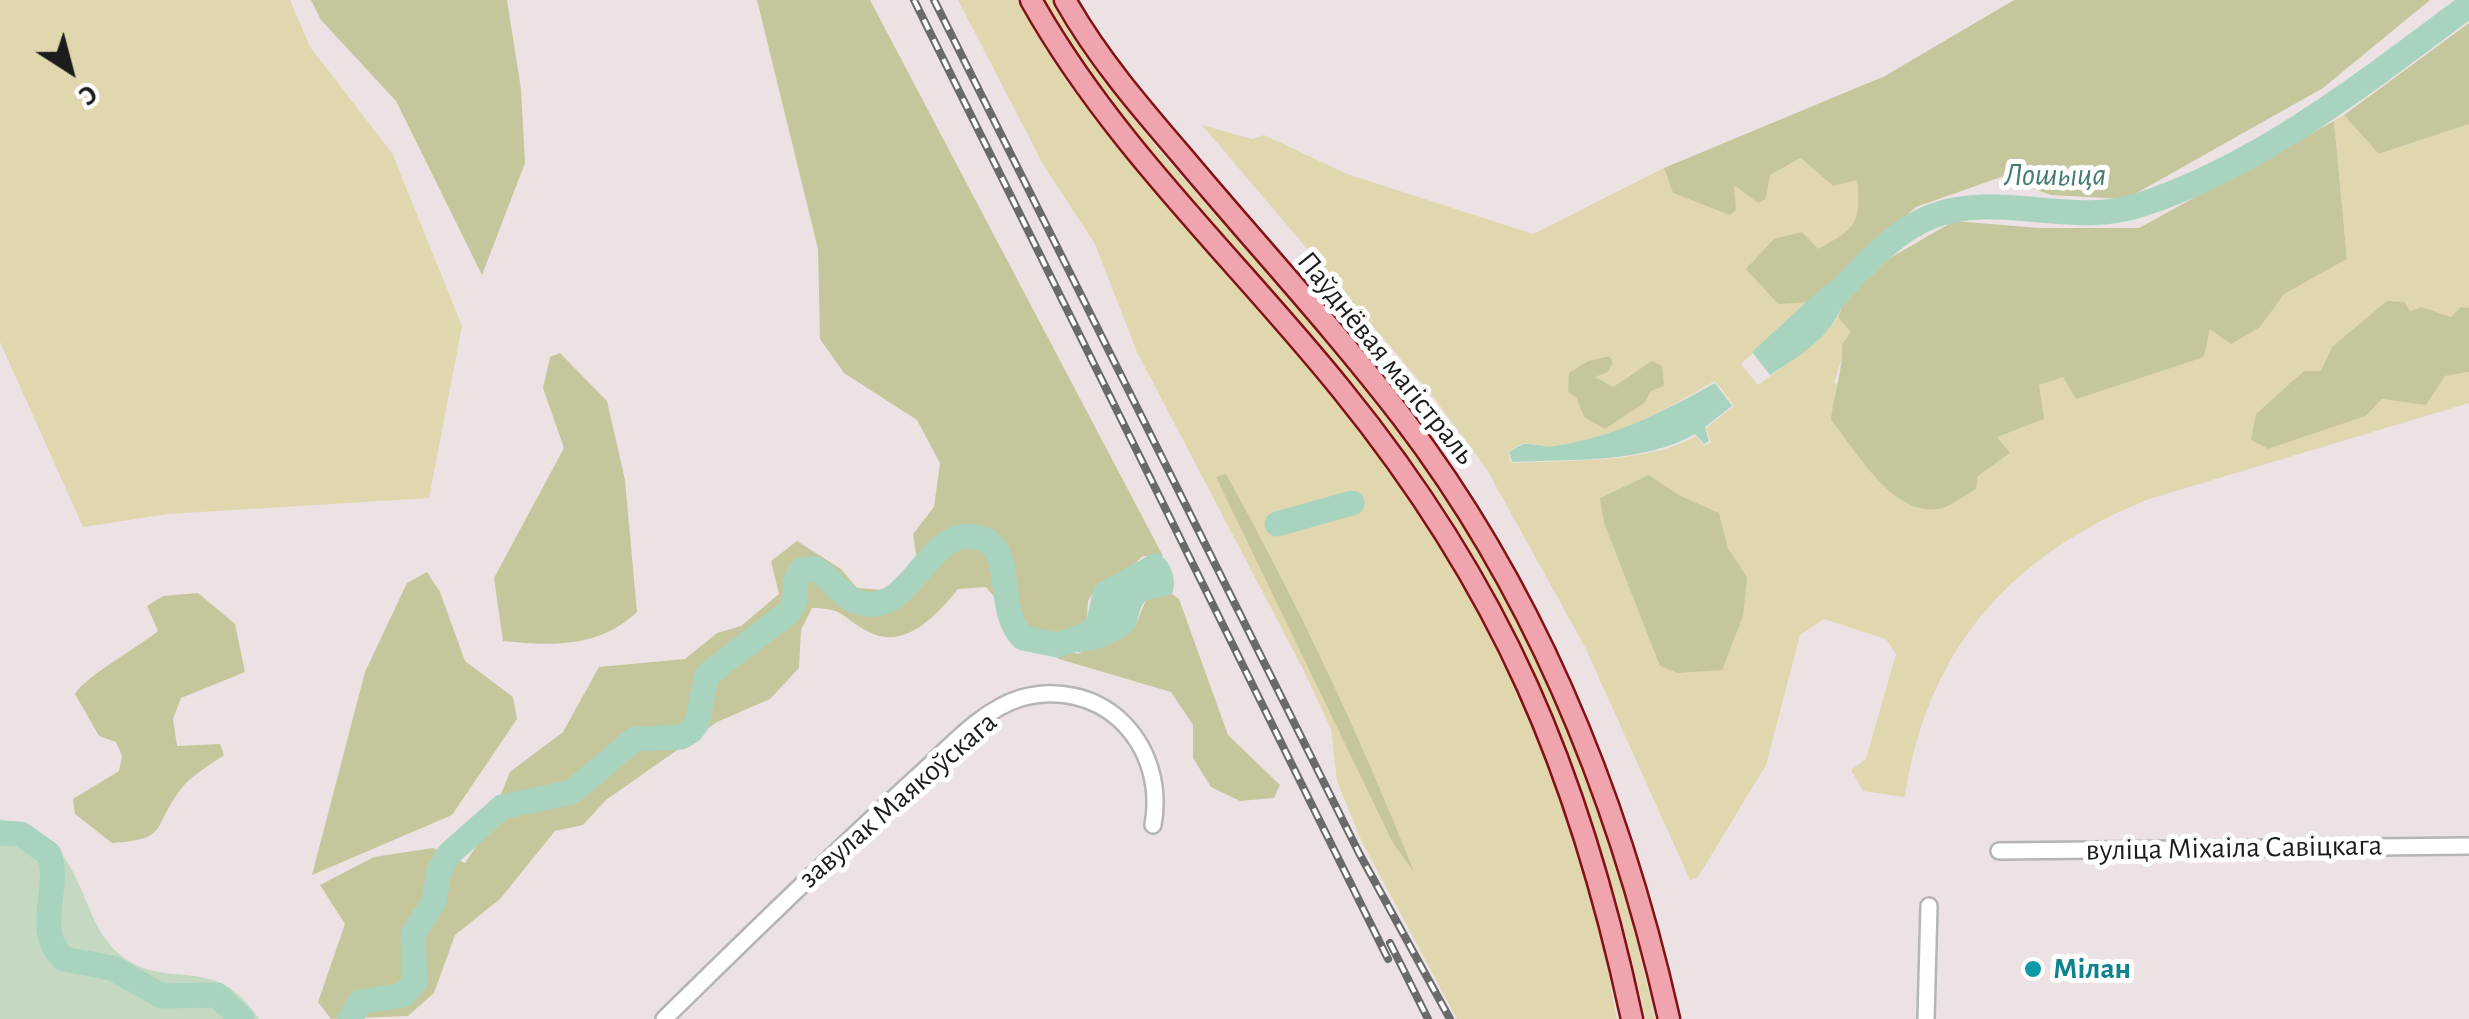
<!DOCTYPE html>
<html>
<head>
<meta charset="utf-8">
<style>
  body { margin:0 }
  #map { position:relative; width:2469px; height:1019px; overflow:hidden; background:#ece2e3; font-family:"Alegreya Sans",sans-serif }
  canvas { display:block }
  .north { position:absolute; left:20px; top:20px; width:100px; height:100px; -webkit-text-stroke:8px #fff; paint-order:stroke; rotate:144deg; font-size:28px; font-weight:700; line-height:40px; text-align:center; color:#1c1c1c }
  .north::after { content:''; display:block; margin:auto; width:35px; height:45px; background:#1c1c1c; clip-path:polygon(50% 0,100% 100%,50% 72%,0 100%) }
</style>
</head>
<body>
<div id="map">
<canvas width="2469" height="1019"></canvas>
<div class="north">С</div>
</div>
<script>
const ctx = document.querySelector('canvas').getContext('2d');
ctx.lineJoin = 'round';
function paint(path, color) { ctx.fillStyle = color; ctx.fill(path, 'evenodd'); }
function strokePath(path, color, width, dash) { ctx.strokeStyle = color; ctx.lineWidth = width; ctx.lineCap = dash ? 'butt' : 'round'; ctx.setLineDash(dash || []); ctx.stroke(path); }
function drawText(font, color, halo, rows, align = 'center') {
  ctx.font = font + ' "Alegreya Sans",sans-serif'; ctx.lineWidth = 10; ctx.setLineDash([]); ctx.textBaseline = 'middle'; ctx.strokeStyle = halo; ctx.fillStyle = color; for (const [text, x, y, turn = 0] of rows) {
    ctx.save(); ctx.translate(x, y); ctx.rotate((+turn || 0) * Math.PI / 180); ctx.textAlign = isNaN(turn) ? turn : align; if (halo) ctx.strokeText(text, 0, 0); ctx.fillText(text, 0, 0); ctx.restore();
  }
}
paint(new Path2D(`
  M 0,0 L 290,0 L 310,47 L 392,153 L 462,326 L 429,498 L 168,514 L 83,527 L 0,342 Z
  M 958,0 L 1017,0 C 1102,147 1227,263 1333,394 C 1441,527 1533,684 1582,849 C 1598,904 1606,963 1617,1019 L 1457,1019 L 1361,840 L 1337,781 L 1331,729 L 1304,671 L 1137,352 L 1095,244 L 1044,166 Z
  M 1041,0 L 1054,0 C 1134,145 1265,258 1367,387 C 1521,582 1604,777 1655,1019 L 1646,1019 C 1600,811 1525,604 1391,435 C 1276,289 1138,159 1041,0 Z
  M 2344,115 L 2380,154 L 2469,124 L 2469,308 L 2461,308 L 2451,317 L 2422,307 L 2322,371 L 2251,440 L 2268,449 L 2366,416 L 2382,399 L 2426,404 L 2445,376 L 2469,372 L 2469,403 L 2149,499 C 2012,554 1927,648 1905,797 L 1863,791 L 1851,770 L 1866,759 L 1896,654 L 1886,639 L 1824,619 L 1800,635 L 1766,765 L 1698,877 L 1690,880 L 1585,647 L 1486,468 L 1434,398 L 1202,125 L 1252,139 L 1264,135 L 1347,174 L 1533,234 L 1664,168 L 1673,193 L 1733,184 L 1766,199 L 1770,175 L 1802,158 L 1833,186 L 1857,179 L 1860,207 L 1852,231 L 1818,250 L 1796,301 L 1810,302 L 1741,364 L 1758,385 L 1817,342 L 1838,318 L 1851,332 L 1834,382 L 1977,476 L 2009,454 L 1996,437 L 2038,385 L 2063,376 L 2204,357 L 2210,328 L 2260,327 L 2283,294 L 2347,259 L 2334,121 ZM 1608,356 L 1613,362 L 1595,377 L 1613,388 L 1637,369 L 1584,417 L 1576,397 L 1588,361 ZM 1715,381 L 1734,406 L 1706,428 L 1711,442 L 1704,446 L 1696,436 C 1649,464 1563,460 1511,463 L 1508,452 L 1523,443 C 1533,443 1544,448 1554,447 C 1620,438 1660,412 1715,381 ZM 1649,475 L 1679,495 L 1719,513 L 1728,548 L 1747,577 Z`), '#e0d7ae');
paint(new Path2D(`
  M 311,0 L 507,0 L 521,89 L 525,163 L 482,275 L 396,101 L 321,20 Z
  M 757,0 L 870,0 L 1163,556 L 1143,556 L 1123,574 L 1099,583 L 1088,601 L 1087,618 L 1068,642 L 1070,651 L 1078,654 L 1136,624 L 1146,600 L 1172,594 L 1179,599 L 1228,735 L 1280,785 L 1274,798 L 1240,801 L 1211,787 L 1193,758 L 1193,725 L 1171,692 L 1059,659 L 1024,633 L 986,587 L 958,589 C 937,615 904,652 867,631 C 841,617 844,608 812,608 L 801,630 L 799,668 L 770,699 L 717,722 L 606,800 L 583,825 L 555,831 L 500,899 L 455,935 L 434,993 L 408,1016 L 331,1019 L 318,1002 L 345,924 L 320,885 L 374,857 L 433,848 L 465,863 L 485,833 L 510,772 L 563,732 L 599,667 L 685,659 L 717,633 L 741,626 L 779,594 L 771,561 L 797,541 L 841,569 L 857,588 L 900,591 L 918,567 L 913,534 L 934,507 L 940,463 L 917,420 L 844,373 L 820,339 L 818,249 Z
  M 2014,0 L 2430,0 L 2323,88 L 2126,199 L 2051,195 L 2001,177 L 1916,207 L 1810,302 L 1778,304 L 1746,269 L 1774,239 L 1802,232 L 1818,249 C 1855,229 1862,224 1857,180 L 1833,186 L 1801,158 L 1770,175 L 1766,199 L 1758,203 L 1734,185 L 1736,210 L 1730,215 L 1673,193 L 1664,168 L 1885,76 Z
  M 2469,23 L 2469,124 L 2379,154 L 2344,115 Z
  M 2334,121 L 2347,259 L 2284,294 L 2260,327 L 2231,344 L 2210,329 L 2204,357 L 2076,399 L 2063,377 L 2039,385 L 2044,419 L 1997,437 L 2010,453 L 1978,476 L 1976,489 C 1966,494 1953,505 1942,508 C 1894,520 1857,451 1831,420 C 1833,400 1845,358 1842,344 L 1851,332 L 1838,318 L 1844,301 L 1890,258 L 1954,221 L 2039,228 L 2139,228 Z
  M 2387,301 L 2404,302 L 2410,311 L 2422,307 L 2451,317 L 2461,307 L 2469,308 L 2469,372 L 2445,376 L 2426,405 L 2382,399 L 2366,416 L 2268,449 L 2251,440 L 2256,414 L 2304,371 L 2321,371 L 2332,347 Z
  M 560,353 L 607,401 L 625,480 L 637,612 C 599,648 552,646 503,641 L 494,578 L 564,448 L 543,388 L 550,357 Z
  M 1609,356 L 1613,362 L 1608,372 L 1595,377 L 1613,387 L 1652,361 L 1662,366 L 1664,386 L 1651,391 L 1644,403 L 1605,429 L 1584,417 L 1576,397 L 1568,392 L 1569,373 L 1588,361 Z
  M 1226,474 C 1297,602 1360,735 1414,872 L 1393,843 L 1216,477 Z
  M 1649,475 L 1679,495 L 1719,513 L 1728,548 L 1747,577 L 1743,616 L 1722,670 L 1678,673 L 1660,666 L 1604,523 L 1600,498 Z
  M 427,572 L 440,592 L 465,661 L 513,697 L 517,719 L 452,815 L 312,875 L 365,672 L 407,583 Z
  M 198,593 L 235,624 L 245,672 L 181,698 L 173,719 L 177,746 L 220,744 L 224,755 C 210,765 190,776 180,790 C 151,829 170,839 112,843 L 75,814 L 73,799 L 119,771 L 122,756 L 116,742 L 99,736 L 75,694 C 87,675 136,649 158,631 L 147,606 L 163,596 Z`), '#c6c69c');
paint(new Path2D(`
  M 0,819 C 19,826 41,832 55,847 C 85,876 86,925 118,953 C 167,995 214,949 259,1019 L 0,1019 Z`), '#c5d8c1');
paint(new Path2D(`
  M 1826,284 L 1844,301 C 1833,336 1800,356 1770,375 L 1752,352 Z
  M 1715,383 L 1732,406 L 1705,427 L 1709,441 L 1704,444 L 1695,434 C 1642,464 1570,459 1512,462 L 1509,452 L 1523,444 C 1534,443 1544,448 1554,446 C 1615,437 1661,413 1715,383 Z
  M 1155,552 C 1170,558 1178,580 1172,594 L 1145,601 C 1137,610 1140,622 1132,631 C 1121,642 1083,657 1070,651 L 1071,631 L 1087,618 L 1094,586 Z`), '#a8d4bf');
strokePath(new Path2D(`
  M 1816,314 C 1853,281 1883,237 1930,217 C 1996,190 2072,228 2140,205 C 2262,165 2368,80 2469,5
  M 1277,524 L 1352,503
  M 0,833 L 21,834 L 49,854 C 62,888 32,929 64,959 L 112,968 L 162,996 L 217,995 L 242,1019
  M 350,1019 L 360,1002 L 403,995 L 415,982 L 413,934 L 434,902 L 439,871 L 449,854 L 502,807 L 572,792 L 635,739 L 681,737 L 691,731 L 697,723 L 707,675 L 788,613 C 801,599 790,583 802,570 L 816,569 C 832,579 840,596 858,602 C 912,621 927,521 980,538 C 1017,549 994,610 1023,638 L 1058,645 L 1097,631`), '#a8d4bf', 25);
const minor = new Path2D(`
  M 1999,851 L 2469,846
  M 664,1019 C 748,937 831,855 918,776 C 948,749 981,710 1021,698 C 1056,688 1094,696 1120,720 C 1149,747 1160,787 1153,825
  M 1926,1019 L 1929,906`);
const major = new Path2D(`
  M 1031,0 C 1112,145 1237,260 1341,389 C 1502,587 1579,771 1632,1019
  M 1065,0 C 1097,57 1140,107 1183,157 C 1255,243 1333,327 1402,417 C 1538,595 1620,801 1669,1019`);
strokePath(minor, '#b5b5b5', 20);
strokePath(major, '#811215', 25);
strokePath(minor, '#fff', 15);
strokePath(major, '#f0a4ad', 20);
const rail = new Path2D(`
  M 914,0 L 1388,959
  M 934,0 L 1359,853 L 1450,1019
  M 1390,943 L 1428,1019`);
strokePath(rail, '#6a6a6a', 8);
strokePath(rail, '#fff', 4, [11]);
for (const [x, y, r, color] of [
  [2033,969,10,"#0f9aa8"]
]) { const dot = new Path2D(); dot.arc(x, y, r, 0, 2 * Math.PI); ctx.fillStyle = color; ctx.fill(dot); strokePath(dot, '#fff', 4); }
drawText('30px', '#1c1c1c', '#fff', [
  ["Паўднёвая магістраль",1386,358,51],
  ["завулак Маякоўскага",898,800,-41],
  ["вуліца Міхаіла Савіцкага",2234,848,-1]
]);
drawText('bold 30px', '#0d838f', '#fff', [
  ["Мілан",2053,969]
], 'left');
drawText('italic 32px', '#447c70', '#fff', [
  ["Лошыца",2055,175]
]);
</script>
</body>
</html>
